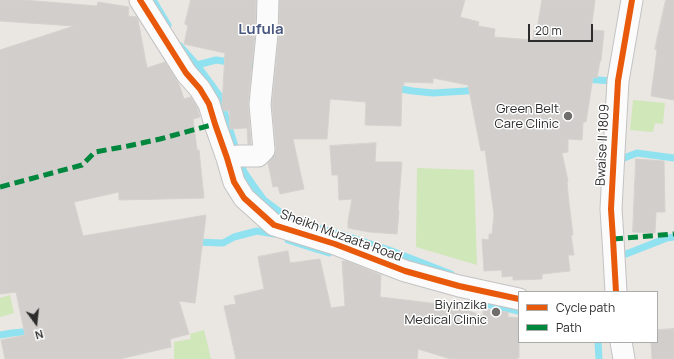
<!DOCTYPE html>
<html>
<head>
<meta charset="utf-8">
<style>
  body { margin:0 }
  #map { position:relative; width:674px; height:359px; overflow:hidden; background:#eae6e2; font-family:Manrope,sans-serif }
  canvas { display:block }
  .legend { position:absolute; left:518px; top:291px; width:140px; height:52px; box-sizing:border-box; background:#fff; border:1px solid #ababab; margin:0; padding:5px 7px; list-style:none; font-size:12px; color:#2c2c2c }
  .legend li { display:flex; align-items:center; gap:8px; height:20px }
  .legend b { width:20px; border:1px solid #ababab }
  .north { position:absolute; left:16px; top:303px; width:40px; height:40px; -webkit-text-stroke:3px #fff; paint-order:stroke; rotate:165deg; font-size:11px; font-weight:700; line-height:16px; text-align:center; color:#2c2c2c }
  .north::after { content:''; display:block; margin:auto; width:14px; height:18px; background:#2c2c2c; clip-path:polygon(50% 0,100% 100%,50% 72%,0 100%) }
  .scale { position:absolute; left:528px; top:24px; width:65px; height:18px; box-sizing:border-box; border:2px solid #2c2c2c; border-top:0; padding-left:5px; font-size:12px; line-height:14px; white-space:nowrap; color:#2c2c2c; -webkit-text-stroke:3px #fff; paint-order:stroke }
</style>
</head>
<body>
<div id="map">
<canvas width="674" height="359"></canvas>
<ul class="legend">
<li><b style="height:5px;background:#e8590c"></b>Cycle path</li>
<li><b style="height:5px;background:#00873e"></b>Path</li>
</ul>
<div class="north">N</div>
<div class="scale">20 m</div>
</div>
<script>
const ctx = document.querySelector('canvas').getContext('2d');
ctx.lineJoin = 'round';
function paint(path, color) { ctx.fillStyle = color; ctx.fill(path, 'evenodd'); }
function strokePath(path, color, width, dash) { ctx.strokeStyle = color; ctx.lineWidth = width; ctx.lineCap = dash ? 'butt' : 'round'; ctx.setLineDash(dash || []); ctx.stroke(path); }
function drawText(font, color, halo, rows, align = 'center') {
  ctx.font = font + ' Manrope,sans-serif'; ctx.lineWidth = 3; ctx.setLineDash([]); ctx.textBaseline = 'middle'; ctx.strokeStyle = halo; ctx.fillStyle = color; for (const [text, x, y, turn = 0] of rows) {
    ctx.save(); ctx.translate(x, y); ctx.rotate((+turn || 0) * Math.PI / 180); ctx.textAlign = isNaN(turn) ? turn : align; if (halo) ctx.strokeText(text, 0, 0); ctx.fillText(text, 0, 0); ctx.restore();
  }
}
paint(new Path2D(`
  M 633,100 L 665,103 L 663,124 L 655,123 L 653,132 L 630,130 Z
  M 417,168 L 474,170 L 477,265 L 416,247 Z
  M 10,295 L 14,313 L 0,317 L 0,298 Z
  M 204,330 L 211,359 L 174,359 L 174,342 L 191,339 L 190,334 Z`), '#d0e7b9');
strokePath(new Path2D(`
  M 153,0 L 168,25
  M 180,46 L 197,65 L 216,60 L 262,67
  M 197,65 L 219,95 L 238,156 L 244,172 L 253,185 L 264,200 L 284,215 L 311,226 L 340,234 L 389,250 L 451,274
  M 584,79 L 612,81
  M 394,88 L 413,91 L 433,93 L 466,91 L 477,89
  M 615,159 L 624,158 L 637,153 L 674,158
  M 288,240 L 303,245 L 329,253
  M 193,242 L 223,243 L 234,237 L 257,231 L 274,234
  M 615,254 L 626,254 L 667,238 L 674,237
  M 472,303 L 491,305 L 519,311
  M 0,335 L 12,333 L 34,331
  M 598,342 L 599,359`), '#91e2f0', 7);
const building = new Path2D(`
  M 0,0 L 23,0 L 97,6 L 98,2 L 129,7 L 128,16 L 137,17 L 138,20 L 147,68 L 165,62 L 179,84 L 184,99 L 191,97 L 197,107 L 200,117 L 193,119 L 197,150 L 199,150 L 204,198 L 119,200 L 119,192 L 74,202 L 83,236 L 206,215 L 195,303 L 179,301 L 189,334 L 170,339 L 171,347 L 120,359 L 5,359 L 1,340 L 25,335 L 16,292 L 0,294 L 0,50 L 74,26 L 0,21 Z
  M 191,0 L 256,0 L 255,33 L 248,103 L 251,144 L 248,144 L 247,128 L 230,129 L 229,110 L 224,111 L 222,106 L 225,53 L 184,44 L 188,26 L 185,24 Z
  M 280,0 L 465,0 L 460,17 L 479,22 L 478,26 L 495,29 L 494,37 L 533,40 L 534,29 L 537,29 L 542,0 L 595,0 L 591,30 L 604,31 L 601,61 L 600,61 L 597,78 L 593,77 L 586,122 L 583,122 L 582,140 L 568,139 L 568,152 L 562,153 L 568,181 L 567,181 L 568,194 L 573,235 L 571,235 L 574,255 L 568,255 L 570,271 L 542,274 L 542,279 L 513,280 L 513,276 L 502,277 L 502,270 L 484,271 L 482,239 L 489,240 L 489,234 L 492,234 L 494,214 L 485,150 L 481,151 L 468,85 L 433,78 L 433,83 L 404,82 L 404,85 L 402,85 L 401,126 L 365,125 L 366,102 L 330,99 L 327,139 L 293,139 L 304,189 L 280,194 L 278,186 L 273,187 L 268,163 L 275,154 L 276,149 L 272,104 L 279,35 Z
  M 666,0 L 674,0 L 674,100 L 651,96 L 657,50 L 655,49 Z
  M 376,143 L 375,162 L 402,162 L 398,211 L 399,211 L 397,234 L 369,232 L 348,228 L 348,221 L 352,199 L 339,200 L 338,175 L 332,175 L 330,146 Z
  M 636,159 L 664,161 L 665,212 L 656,212 L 655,233 L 633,232 Z
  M 288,251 L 290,263 L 320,259 L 331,308 L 345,306 L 342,261 L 347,261 L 381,275 L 380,297 L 456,306 L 483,316 L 483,309 L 508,312 L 508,317 L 519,318 L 519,358 L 517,358 L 517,359 L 451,359 L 418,349 L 417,359 L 236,359 L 224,306 L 236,304 L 234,296 L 264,289 L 258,257 Z
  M 674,329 L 674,359 L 652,359 L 651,342 L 657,342 L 657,330 Z`);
paint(building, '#d1cecb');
strokePath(building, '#d5d2ce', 1);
const minor = new Path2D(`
  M 140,0 L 186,73 L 200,89 L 209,104 L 215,124 L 227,158 L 234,182 L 244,198 L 274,225 L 335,244 L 405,271 L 459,286 L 519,299
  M 227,158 L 238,156 L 258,156 L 264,150 L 260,104 L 267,34 L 268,0
  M 616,292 L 613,239 L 611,209 L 614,152 L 618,81 L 632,0
  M 621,342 L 624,359`);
strokePath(minor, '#c4c3c3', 23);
strokePath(minor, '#fcfbfb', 21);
strokePath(new Path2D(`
  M 0,187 L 82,165 L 95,152 L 128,146 L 160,139 L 215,124
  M 613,239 L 674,234`), '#00873e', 5, [10, 5]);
strokePath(new Path2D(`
  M 140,0 L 186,73 L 200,89 L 209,104 L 215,124 L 227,158 L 234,182 L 244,198 L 274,225 L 335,244 L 405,271 L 459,286 L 519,299
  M 616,292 L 613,239 L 611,209 L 614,152 L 618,81 L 632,0`), '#e8590c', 6);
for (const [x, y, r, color] of [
  [568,116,5,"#6e6d6c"],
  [496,312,5,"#6e6d6c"]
]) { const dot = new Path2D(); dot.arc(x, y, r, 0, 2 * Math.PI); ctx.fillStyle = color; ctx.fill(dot); strokePath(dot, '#fff', 1.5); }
drawText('13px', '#2c2c2c', '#fff', [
  ["Green Belt",559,109],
  ["Care Clinic",559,124],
  ["Biyinzika",487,305],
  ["Medical Clinic",487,320]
], 'right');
drawText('13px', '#2c2c2c', '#fff', [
  ["Bwaise II 1809",603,145,-87],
  ["Sheikh Muzaata Road",341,236,20]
]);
drawText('bold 15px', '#495880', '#fff', [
  ["Lufula",261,30]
]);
</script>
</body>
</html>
